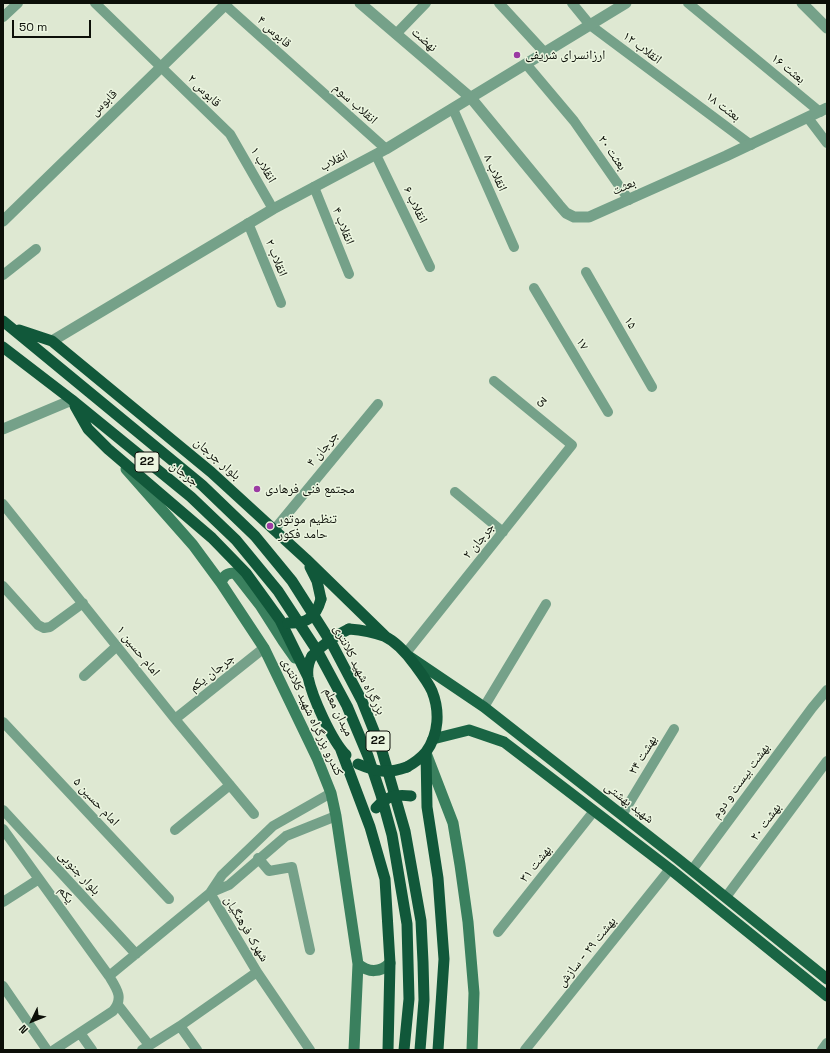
<!DOCTYPE html>
<html>
<head>
<meta charset="utf-8">
<style>
  body { margin:0 }
  #map { position:relative; width:830px; height:1053px; overflow:hidden; background:#dee8d2; font-family:"Space Grotesk",sans-serif }
  canvas { display:block }
  .frame { position:absolute; inset:0; border:4px solid #0c0f08; pointer-events:none }
  .north { position:absolute; left:12px; top:1001px; width:40px; height:40px; -webkit-text-stroke:3px #ebf5df; paint-order:stroke; rotate:227deg; font-size:11px; font-weight:700; line-height:16px; text-align:center; color:#0c0f08 }
  .north::after { content:''; display:block; margin:auto; width:14px; height:18px; background:#0c0f08; clip-path:polygon(50% 0,100% 100%,50% 72%,0 100%) }
  .scale { position:absolute; left:12px; top:20px; width:79px; height:18px; box-sizing:border-box; border:2px solid #0c0f08; border-top:0; padding-left:5px; font-size:12px; line-height:14px; white-space:nowrap; color:#0c0f08; -webkit-text-stroke:3px #ebf5df; paint-order:stroke }
</style>
</head>
<body>
<div id="map">
<canvas width="830" height="1053"></canvas>
<div class="frame"></div>
<div class="north">N</div>
<div class="scale">50 m</div>
</div>
<script>
const ctx = document.querySelector('canvas').getContext('2d');
ctx.lineJoin = 'round';
function strokePath(path, color, width, dash) { ctx.strokeStyle = color; ctx.lineWidth = width; ctx.lineCap = dash ? 'butt' : 'round'; ctx.setLineDash(dash || []); ctx.stroke(path); }
function drawText(font, color, halo, rows, align = 'center') {
  ctx.font = font + ' "Space Grotesk","Noto Naskh Arabic",sans-serif'; ctx.lineWidth = 3; ctx.setLineDash([]); ctx.textBaseline = 'middle'; ctx.strokeStyle = halo; ctx.fillStyle = color; for (const [text, x, y, turn = 0] of rows) {
    ctx.save(); ctx.translate(x, y); ctx.rotate((+turn || 0) * Math.PI / 180); ctx.textAlign = isNaN(turn) ? turn : align; if (halo) ctx.strokeText(text, 0, 0); ctx.fillText(text, 0, 0); ctx.restore();
  }
}
strokePath(new Path2D(`
  M 95,3 L 230,134 L 273,209
  M 223,3 L 386,149
  M 499,3 L 545,53
  M 572,3 L 590,25 L 751,145
  M 688,3 L 820,112
  M 3,17 L 18,3
  M 396,34 L 426,3
  M 526,64 L 574,121 L 629,200
  M 453,109 L 514,247
  M 808,118 L 827,143
  M 376,155 L 430,267
  M 314,187 L 349,274
  M 248,223 L 281,303
  M 586,272 L 652,387
  M 3,275 L 36,249
  M 534,288 L 608,412
  M 455,492 L 503,532
  M 3,504 L 175,719 L 254,814
  M 274,530 L 378,404
  M 3,586 L 38,625 L 44,628 L 50,627 L 83,603
  M 406,653 L 572,445 L 494,381
  M 84,676 L 117,646
  M 484,707 L 546,604
  M 175,719 L 264,648
  M 3,722 L 169,899
  M 3,810 L 136,954
  M 622,815 L 674,729
  M 3,829 L 109,976 C 117,989 124,998 113,1011 L 54,1050
  M 175,830 L 230,785
  M 258,858 L 269,871 L 292,867 L 310,950
  M 692,870 L 812,708 L 827,690
  M 210,893 L 257,972 L 310,1050
  M 210,893 L 222,875 L 273,826 L 331,793
  M 726,897 L 827,761
  M 3,902 L 39,879
  M 498,932 L 594,811
  M 109,976 L 210,893 L 229,885 L 286,836 L 336,816
  M 3,986 L 47,1050
  M 118,1005 L 149,1045
  M 180,1026 L 197,1050
  M 80,1033 L 92,1050
  M 142,1050 L 180,1026 L 257,972
  M 525,1050 L 670,869
  M 822,1050 L 827,1043`), '#75a189', 10);
strokePath(new Path2D(`
  M 360,3 L 471,98 L 559,205 L 566,213 L 574,217 L 589,217 L 726,156 L 827,108
  M 802,3 L 827,28
  M 3,221 L 227,3
  M 52,341 L 273,209 L 386,149 L 626,3
  M 3,429 L 72,400`), '#75a189', 11);
strokePath(new Path2D(`
  M 126,469 L 193,545 L 221,583 L 264,648 L 317,758 L 331,793 L 336,816 L 358,964 L 354,1050
  M 221,583 C 224,575 227,573 235,573 L 260,605 L 283,641 L 295,658
  M 426,753 L 453,823 L 460,865 L 468,922 L 474,993 L 472,1050
  M 358,964 C 369,973 380,973 390,963`), '#3a805e', 11);
strokePath(new Path2D(`
  M 410,657 L 484,707 L 678,859 L 827,979
  M 433,739 L 469,730 L 504,742 L 670,869 L 827,996`), '#1a6544', 11);
strokePath(new Path2D(`
  M 3,321 L 202,485 L 255,536 L 292,581 L 332,644 L 362,701 L 382,751 L 405,831 L 421,921 L 423,962 L 424,1000 L 420,1050
  M 19,330 L 52,341 L 211,472 L 306,559 L 386,637
  M 3,347 L 72,400 L 191,497 L 236,540 L 278,591 L 318,652 L 347,706 L 368,756 L 381,795 L 392,835 L 407,924 L 409,999 L 404,1050
  M 75,406 L 88,429 L 108,449 L 212,538 L 246,573 L 280,620 L 308,677
  M 310,567 L 317,581 L 321,599
  M 349,629 C 361,630 373,632 384,636 C 397,642 407,654 415,665 C 421,673 428,682 432,691 C 440,711 439,734 426,752 C 421,758 414,763 407,767
  M 312,656 C 308,663 307,669 308,677 C 312,697 332,741 346,755
  M 341,750 L 370,827 L 385,879 L 390,963 L 388,1050
  M 426,752 L 427,807 L 438,878 L 444,959 L 438,1050`), '#11583a', 11);
strokePath(new Path2D(`
  M 288,623 C 307,624 316,617 321,599
  M 312,656 C 323,644 334,636 349,629
  M 358,764 C 377,772 387,774 407,767
  M 376,808 C 387,796 395,794 411,796`), '#11583a', 11);
for (const [x, y, r, color] of [
  [517,55,4,"#9b3ba3"],
  [257,489,4,"#9b3ba3"],
  [270,526,4,"#9b3ba3"]
]) { const dot = new Path2D(); dot.arc(x, y, r, 0, 2 * Math.PI); ctx.fillStyle = color; ctx.fill(dot); strokePath(dot, '#ebf5df', 1.5); }
for (const [x, y, w] of [
  [147,462,24],
  [378,741,24]
]) { const box = new Path2D(); box.roundRect(x - w / 2, y - 10, w, 20, 3); ctx.fillStyle = '#ebf5df'; ctx.fill(box); strokePath(box, '#0c0f08', 1); }
drawText('bold 12px', '#0c0f08', null, [
  ["22",147,462],
  ["22",378,741]
]);
drawText('13px', '#0c0f08', '#ebf5df', [
  ["۴ قابوس",274,32,42],
  ["نهضت",424,40,41],
  ["۱۲ انقلاب",642,48,37],
  ["۱۶ بعثت",788,69,39],
  ["۲ قابوس",204,91,44],
  ["قابوس",104,103,-44],
  ["انقلاب سوم",355,104,42],
  ["۱۸ بعثت",723,107,37],
  ["۲۰ بعثت",612,153,55],
  ["انقلاب",334,161,-28],
  ["انقلاب ۱",263,165,60],
  ["۸ انقلاب",495,173,66],
  ["بعثت",624,187,-24],
  ["۶ انقلاب",415,205,64],
  ["۴ انقلاب",343,226,68],
  ["۲ انقلاب",276,258,68],
  ["۱۵",630,323,60],
  ["۱۷",582,344,59],
  ["3",541,403,39],
  ["۴ جرجان",323,449,-50],
  ["بلوار جرجان",217,459,41],
  ["جرجان",184,474,39],
  ["جرجان ۲",479,541,-51],
  ["امام حسین ۱",138,651,51],
  ["بزرگراه شهید کلانتری",359,670,63],
  ["جرجان یکم",212,673,-38],
  ["میدان معلم",338,712,64],
  ["کندرو بزرگراه شهید کلانتری",312,717,65],
  ["بهشت ۲۴",643,755,-59],
  ["بهشت بیست و دوم",741,781,-54],
  ["امام حسین ۵",96,802,47],
  ["شهید بهشتی",629,803,38],
  ["بهشت ۲۰",766,822,-54],
  ["بهشت ۳۱",536,864,-52],
  ["بلوار جنوبی",79,873,47],
  ["یکم",66,895,54],
  ["شهرک فرهنگیان",246,929,59],
  ["بهشت ۲۹ - سازش",587,952,-51]
]);
drawText('13px', '#0c0f08', '#ebf5df', [
  ["ارزانسرای شریفی",525,55],
  ["مجتمع فنی فرهادی",265,489],
  ["تنظیم موتور",278,519],
  ["حامد فکور",278,534]
], 'left');
</script>
</body>
</html>
